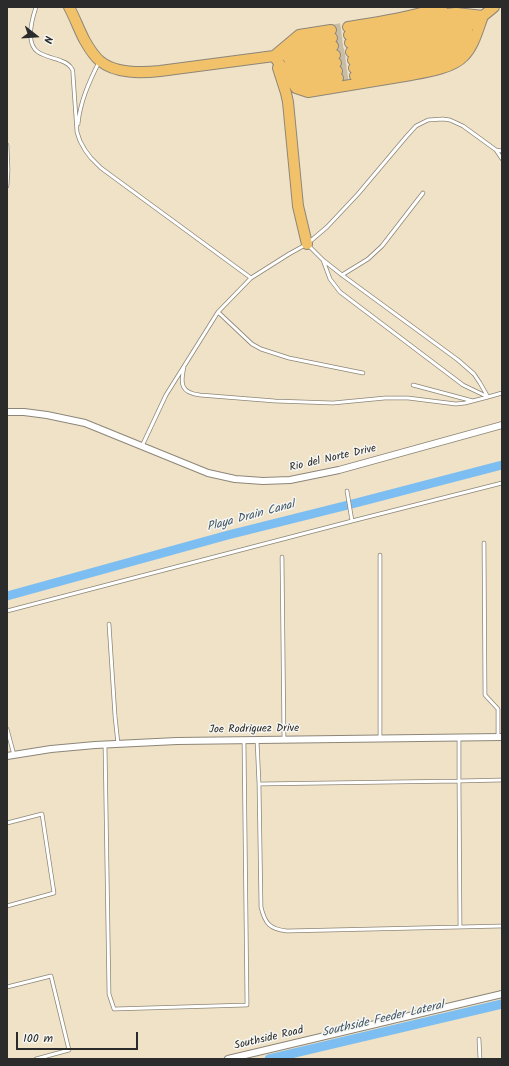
<!DOCTYPE html>
<html>
<head>
<meta charset="utf-8">
<style>
  body { margin:0 }
  #map { position:relative; width:509px; height:1066px; overflow:hidden; background:#efe2c6; font-family:Kalam,sans-serif }
  canvas { display:block }
  .frame { position:absolute; inset:0; border:8px solid #2b2b2b; pointer-events:none }
  .north { position:absolute; left:16px; top:16px; width:40px; height:40px; -webkit-text-stroke:3px #f6f6f2; paint-order:stroke; rotate:107deg; font-size:11px; font-weight:700; line-height:16px; text-align:center; color:#2b2b2b }
  .north::after { content:''; display:block; margin:auto; width:14px; height:18px; background:#2b2b2b; clip-path:polygon(50% 0,100% 100%,50% 72%,0 100%) }
  .scale { position:absolute; left:16px; top:1032px; width:122px; height:18px; box-sizing:border-box; border:2px solid #2b2b2b; border-top:0; padding-left:5px; font-size:12px; line-height:14px; white-space:nowrap; color:#2b2b2b; -webkit-text-stroke:3px #f6f6f2; paint-order:stroke }
</style>
</head>
<body>
<div id="map">
<canvas width="509" height="1066"></canvas>
<div class="frame"></div>
<div class="north">N</div>
<div class="scale">100 m</div>
</div>
<script>
const ctx = document.querySelector('canvas').getContext('2d');
ctx.lineJoin = 'round';
function strokePath(path, color, width, dash) { ctx.strokeStyle = color; ctx.lineWidth = width; ctx.lineCap = dash ? 'butt' : 'round'; ctx.setLineDash(dash || []); ctx.stroke(path); }
function drawText(font, color, halo, rows, align = 'center') {
  ctx.font = font + ' Kalam,sans-serif'; ctx.lineWidth = 3; ctx.setLineDash([]); ctx.textBaseline = 'middle'; ctx.strokeStyle = halo; ctx.fillStyle = color; for (const [text, x, y, turn = 0] of rows) {
    ctx.save(); ctx.translate(x, y); ctx.rotate((+turn || 0) * Math.PI / 180); ctx.textAlign = isNaN(turn) ? turn : align; if (halo) ctx.strokeText(text, 0, 0); ctx.fillText(text, 0, 0); ctx.restore();
  }
}
strokePath(new Path2D(`
  M 7,596 L 228,535 L 352,504 L 502,465
  M 269,1059 L 502,1004`), '#7cbef1', 9);
strokePath(new Path2D(`
  M 331,30 L 348,27
  M 332,38 L 349,35
  M 333,46 L 350,43
  M 335,55 L 351,52
  M 336,63 L 353,60
  M 337,71 L 354,68
  M 338,78 L 355,76`), '#c8bda7', 10, [10, 5]);
const service = new Path2D(`
  M 36,7 C 32,19 25,43 38,52 C 44,56 53,58 59,60 C 64,62 69,63 72,69 C 73,70 73,73 73,75 L 77,132 L 80,141 L 85,150 L 91,158 L 101,168 L 251,278
  M 78,124 C 80,102 89,82 99,62
  M 7,145 L 8,170 L 7,186
  M 496,150 L 502,159
  M 323,260 L 330,279 L 340,292 L 463,385 L 488,397 L 502,393
  M 342,275 L 368,259 L 382,246 L 423,193
  M 218,312 L 252,344 L 261,349 L 289,358 L 363,373
  M 184,367 C 180,384 181,393 200,395 L 275,401 L 333,403 L 385,398 L 408,398 L 456,404 L 465,403 L 488,397 L 480,383 L 474,374 L 458,360 L 342,275 L 323,260 L 308,245
  M 413,385 L 473,401
  M 142,446 L 166,395 L 218,312 L 251,278 L 289,254 L 307,244 L 327,227 L 358,194 L 406,137 L 416,126 L 428,120 L 443,119 L 450,120 L 463,126 L 496,150 L 502,151
  M 347,491 L 352,521
  M 484,543 L 485,695 L 498,709 L 498,737
  M 380,555 L 380,739
  M 282,557 L 284,740
  M 7,611 L 352,521 L 502,483
  M 109,624 L 115,716 L 118,744
  M 7,729 L 14,755
  M 459,737 L 459,781 L 502,780
  M 257,740 L 259,784 L 459,781 L 460,927 L 502,926
  M 105,744 L 109,994 L 114,1009 L 247,1005 L 244,741
  M 259,784 L 261,907 C 265,924 270,929 287,931 L 460,927
  M 7,823 L 42,814 L 54,893 L 7,906
  M 7,987 L 51,976 L 69,1050 L 36,1059
  M 479,1039 L 480,1059`);
const minor = new Path2D(`
  M 7,412 L 24,412 L 47,415 L 85,423 L 208,473 L 235,479 L 263,481 L 290,480 L 339,470 L 502,425
  M 7,756 L 51,749 L 95,745 L 177,741 L 502,737
  M 228,1059 L 502,994`);
const primary = new Path2D(`
  M 69,7 C 75,18 79,30 85,41 C 89,48 94,56 100,61 C 116,74 141,73 160,71 L 274,56 L 333,46
  M 348,27 C 379,22 412,17 442,7
  M 349,35 L 412,24 L 446,14 L 456,13 L 483,16
  M 350,43 L 426,29 L 458,19 L 467,18
  M 287,50 L 300,44 L 332,38
  M 351,52 C 389,44 428,39 464,24
  M 274,56 L 296,88 L 308,92 L 411,75 C 428,72 453,68 464,56 C 474,46 478,29 483,16
  M 274,56 L 299,35 L 331,30
  M 288,58 L 302,60 L 335,55
  M 353,60 L 428,45 L 452,38 L 483,16 L 494,7
  M 293,64 L 304,69 L 336,63
  M 286,67 L 306,84 L 338,78
  M 278,68 L 286,93 L 288,102 L 298,206 L 307,244
  M 354,68 L 432,52 L 445,49 L 453,46 L 463,38 L 468,33
  M 296,71 L 305,77 L 337,71
  M 355,76 L 423,64 L 448,57 L 455,55 L 461,49 L 468,40`);
strokePath(service, '#8d8678', 4.5);
strokePath(minor, '#8d8678', 8);
strokePath(primary, '#8d8678', 12);
strokePath(service, '#fff', 3);
strokePath(minor, '#fff', 6);
strokePath(primary, '#f2c26a', 10);
drawText('11px', '#2b2b2b', '#f6f6f2', [
  ["Rio del Norte Drive",333,459,-13],
  ["Joe Rodriguez Drive",254,730,-1],
  ["Southside Road",269,1039,-13]
]);
drawText('italic 12px', '#435766', '#f6f6f2', [
  ["Playa Drain Canal",251,517,-15],
  ["Southside Feeder Lateral",383,1020,-13]
]);
</script>
</body>
</html>
